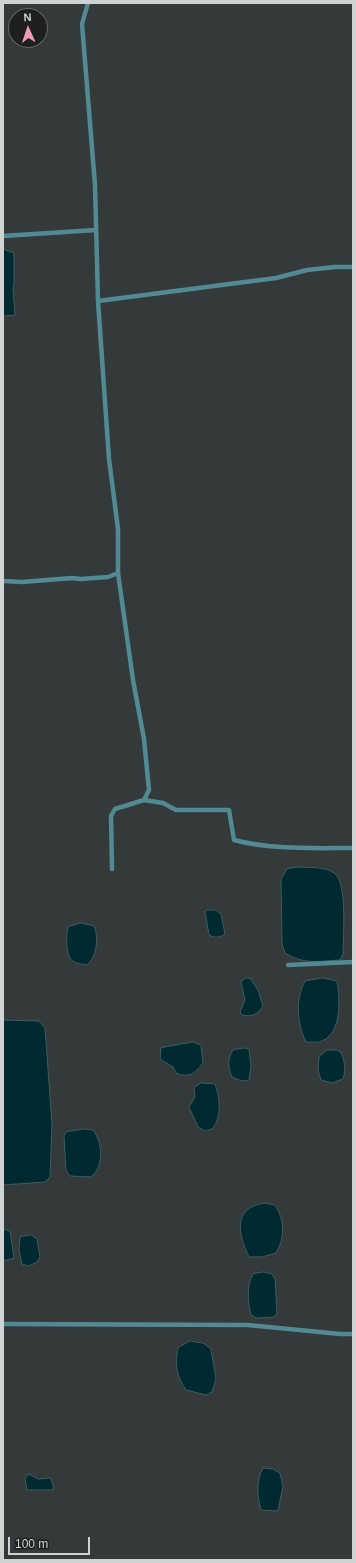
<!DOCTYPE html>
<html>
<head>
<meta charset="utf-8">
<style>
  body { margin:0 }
  #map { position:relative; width:356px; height:1563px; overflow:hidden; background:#34393a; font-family:Helvetica,sans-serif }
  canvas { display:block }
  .frame { position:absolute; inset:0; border:4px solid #d0d3d3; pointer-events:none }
  .north { position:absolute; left:8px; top:8px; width:40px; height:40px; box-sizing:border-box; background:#1d1f20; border:1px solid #656768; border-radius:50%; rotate:357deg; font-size:11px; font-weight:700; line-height:16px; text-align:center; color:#d0d3d3 }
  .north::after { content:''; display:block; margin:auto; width:14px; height:18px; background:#f19ab4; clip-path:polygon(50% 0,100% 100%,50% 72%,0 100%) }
  .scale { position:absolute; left:8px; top:1537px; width:82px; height:18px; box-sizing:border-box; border:2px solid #d0d3d3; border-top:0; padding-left:5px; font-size:12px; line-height:14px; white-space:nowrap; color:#d0d3d3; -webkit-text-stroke:3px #1d1f20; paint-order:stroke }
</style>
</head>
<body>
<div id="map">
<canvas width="356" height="1563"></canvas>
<div class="frame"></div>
<div class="north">N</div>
<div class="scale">100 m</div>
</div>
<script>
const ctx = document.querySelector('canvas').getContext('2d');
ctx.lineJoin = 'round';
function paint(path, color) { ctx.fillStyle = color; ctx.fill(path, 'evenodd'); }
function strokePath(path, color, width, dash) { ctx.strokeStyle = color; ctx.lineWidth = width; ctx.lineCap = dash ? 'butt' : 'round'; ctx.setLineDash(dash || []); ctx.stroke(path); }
const water = new Path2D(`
  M 3,249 L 14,253 L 14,285 L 13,289 L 15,315 L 3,316 Z
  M 298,867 C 309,868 324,866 334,873 C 348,882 343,938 343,954 L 340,960 C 319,961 304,965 285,953 L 282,944 L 281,879 L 287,869 Z
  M 208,910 L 216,910 L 221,914 L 225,934 C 219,938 215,938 209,935 L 205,912 Z
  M 81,923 L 94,926 C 99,937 97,957 87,965 C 83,964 78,964 74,962 C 65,958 66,935 68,927 Z
  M 246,978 L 250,978 L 258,990 L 263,1006 C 257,1015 252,1017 242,1015 L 240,1012 L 245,1000 L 241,982 Z
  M 323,978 L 337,981 C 340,999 342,1033 322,1041 C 318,1043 311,1042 306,1042 C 297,1024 295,999 305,981 Z
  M 3,1020 L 39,1021 L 45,1028 L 52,1124 L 50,1177 L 45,1182 L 3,1185 Z
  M 193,1042 L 201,1045 L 203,1063 C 195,1074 189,1078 176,1073 L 173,1067 L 160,1059 L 161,1048 Z
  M 244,1048 L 249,1049 L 251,1066 L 249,1080 L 242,1081 L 232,1077 C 228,1067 227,1059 233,1050 Z
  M 327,1050 L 337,1050 L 341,1053 C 345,1062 346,1069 343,1079 L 332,1083 L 321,1080 L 318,1070 L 319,1057 Z
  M 201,1083 L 215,1084 C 220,1098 222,1118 212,1129 L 205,1131 L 198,1127 L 189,1107 L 195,1097 L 194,1088 Z
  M 85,1129 L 93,1130 C 103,1142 104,1167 91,1177 L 70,1176 L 66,1170 L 64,1136 L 66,1132 Z
  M 265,1203 L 275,1205 C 285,1220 285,1238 276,1253 L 262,1257 L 249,1257 C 238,1234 232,1207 265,1203 Z
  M 3,1229 L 10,1231 L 14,1258 L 3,1261 Z
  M 31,1235 L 37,1239 L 40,1257 L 37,1262 L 29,1266 L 22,1264 L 19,1250 L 20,1237 Z
  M 264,1272 L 272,1274 L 275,1279 L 277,1313 L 274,1317 L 256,1318 L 251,1315 C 248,1303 246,1285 253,1274 Z
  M 190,1341 L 203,1343 L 211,1349 L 216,1379 L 212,1392 L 206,1395 L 186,1390 C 176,1375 175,1365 178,1348 Z
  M 263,1468 L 273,1469 L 280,1473 L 283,1486 L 278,1511 L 261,1510 C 257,1497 256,1480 263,1468 Z
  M 29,1474 L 38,1479 L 50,1478 L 53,1484 L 53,1490 L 27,1490 L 25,1479 Z`);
paint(water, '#002a30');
strokePath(water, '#3e5d61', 1);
strokePath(new Path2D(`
  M 88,3 L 82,24 L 95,185 L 98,301 L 109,459 L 118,529 L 118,573 L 133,680 L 144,739 L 149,790 L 144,800
  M 3,236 L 96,230
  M 98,301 L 276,278 L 307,270 L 335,267 L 353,267
  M 3,581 L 22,582 L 72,578 L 81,579 L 108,577 L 118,573
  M 112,869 L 111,816 L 115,809 L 144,800 L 163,803 L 176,810 L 229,810 L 234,840 C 272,850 314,848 353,848
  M 288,965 L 353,962
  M 3,1324 L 248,1325 L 340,1334 L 353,1334`), '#528a94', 4.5);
</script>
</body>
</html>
